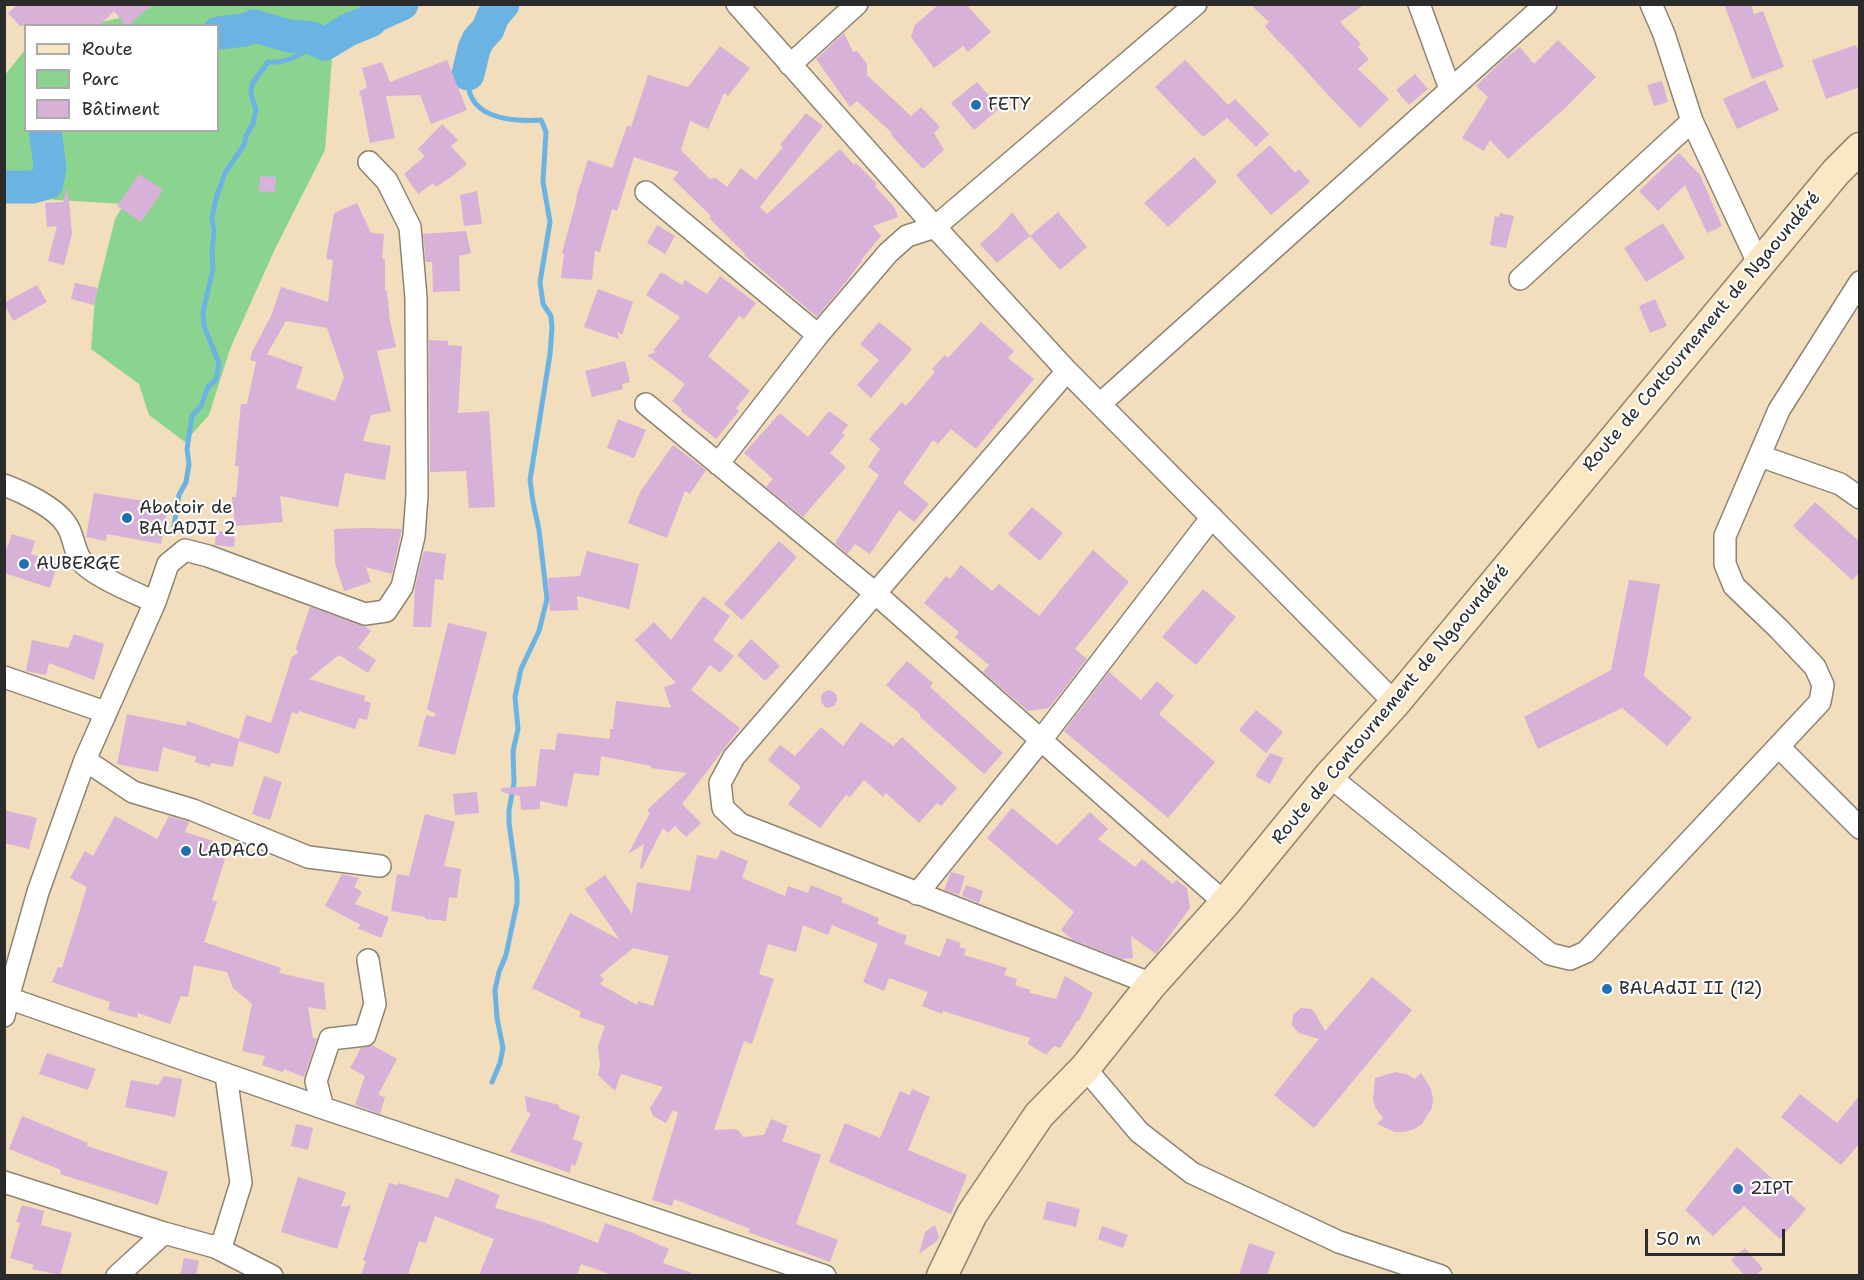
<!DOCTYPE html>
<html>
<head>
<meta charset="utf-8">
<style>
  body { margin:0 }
  #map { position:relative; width:1864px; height:1280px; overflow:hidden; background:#f2ddbd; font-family:"Shantell Sans",sans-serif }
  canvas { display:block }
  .frame { position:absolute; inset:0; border:6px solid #2b2b2b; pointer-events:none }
  .legend { position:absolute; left:24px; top:24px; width:195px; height:108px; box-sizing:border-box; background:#fff; border:2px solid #aaa; margin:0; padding:8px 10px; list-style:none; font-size:18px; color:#2b2b2b }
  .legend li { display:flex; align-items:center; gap:12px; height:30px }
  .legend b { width:30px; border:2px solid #aaa }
  .scale { position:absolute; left:1645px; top:1229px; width:140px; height:27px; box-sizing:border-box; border:3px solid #2b2b2b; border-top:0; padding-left:8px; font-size:18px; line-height:21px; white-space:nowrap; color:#2b2b2b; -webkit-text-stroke:4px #fff; paint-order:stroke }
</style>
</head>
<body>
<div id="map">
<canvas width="1864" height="1280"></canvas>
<div class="frame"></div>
<ul class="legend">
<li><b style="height:8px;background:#fae7c3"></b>Route</li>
<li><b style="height:16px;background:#8ad490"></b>Parc</li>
<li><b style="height:16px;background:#d7b1d7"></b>Bâtiment</li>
</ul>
<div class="scale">50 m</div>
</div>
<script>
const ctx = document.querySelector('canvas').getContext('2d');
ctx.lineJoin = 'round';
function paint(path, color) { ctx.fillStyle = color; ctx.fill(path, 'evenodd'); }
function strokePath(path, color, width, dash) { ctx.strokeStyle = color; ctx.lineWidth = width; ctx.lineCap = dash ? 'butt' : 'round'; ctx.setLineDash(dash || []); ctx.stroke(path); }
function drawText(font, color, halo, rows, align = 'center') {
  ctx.font = font + ' "Shantell Sans",sans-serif'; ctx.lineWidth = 4.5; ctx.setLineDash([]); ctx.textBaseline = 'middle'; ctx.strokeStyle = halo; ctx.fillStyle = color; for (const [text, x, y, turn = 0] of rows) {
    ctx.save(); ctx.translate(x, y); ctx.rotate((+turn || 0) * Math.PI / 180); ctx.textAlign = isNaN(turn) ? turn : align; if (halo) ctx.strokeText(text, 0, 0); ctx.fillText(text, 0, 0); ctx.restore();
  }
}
paint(new Path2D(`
  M 153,5 L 422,5 L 396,9 L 332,58 L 325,150 L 275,249 L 230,349 L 209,415 L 185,442 L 149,415 L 139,384 L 91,349 L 95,299 L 115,219 L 124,204 L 57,200 L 5,192 L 5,75 L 25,50 L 26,130 L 218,130 L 218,26 L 89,25 L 141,13 Z`), '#8ad490');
strokePath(new Path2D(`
  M 468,74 C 464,118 508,122 541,120 L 542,122 L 546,132 L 543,182 L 550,222 L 540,282 L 543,304 L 551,316 L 552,328 L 550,354 L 530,480 L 533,502 L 539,530 L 547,599 L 539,631 L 521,669 L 515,697 L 518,729 L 513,751 L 514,783 L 509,810 L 509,823 L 517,881 L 517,903 L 506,955 L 499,972 L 495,990 L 497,1018 L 503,1048 L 500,1063 L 492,1082
  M 174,526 L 179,495 L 186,482 L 189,464 L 187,449 L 192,416 L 201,406 L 208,387 L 216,380 L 219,363 L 204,326 L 203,312 L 213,269 L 212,251 L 214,231 L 212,218 L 216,198 L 225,173 L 244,145 L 246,136 L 253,124 L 256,109 L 251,94 L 252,84 L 268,62 C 289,64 303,53 318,42`), '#6bb3e2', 5);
strokePath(new Path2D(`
  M 218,33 L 245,30 L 254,26 L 289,36 L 312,38 L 325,44 L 348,30 L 370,21 L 375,16 L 402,4
  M 468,74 L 474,49 L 478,40 L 488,29 L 493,16 L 503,4
  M 4,187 L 32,187 L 47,183 L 50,167 L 45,130`), '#6bb3e2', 33);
paint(new Path2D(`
  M 18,4 L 153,4 L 128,26 L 126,26 L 114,11 L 99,26 L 20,26 L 8,13 Z
  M 939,4 L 966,4 L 991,32 L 968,52 L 963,46 L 934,68 L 911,37 L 915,25 Z
  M 1250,4 L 1365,4 L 1340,22 L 1361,44 L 1358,47 L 1369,59 L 1358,69 L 1389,99 L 1360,128 L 1328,95 L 1293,56 L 1277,40 L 1265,26 L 1269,22 Z
  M 1724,4 L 1751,4 L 1754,14 L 1763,11 L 1784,67 L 1752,79 Z
  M 844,33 L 853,52 L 857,51 L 867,64 L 867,75 L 911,116 L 921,107 L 940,127 L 934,133 L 944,150 L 923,169 L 891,135 L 892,133 L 857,101 L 850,107 L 816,59 Z
  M 1558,40 L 1596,77 L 1564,109 L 1508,159 L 1490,140 L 1484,151 L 1462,138 L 1488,97 L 1476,86 L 1504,59 L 1520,47 L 1534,64 Z
  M 1856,45 L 1860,56 L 1860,87 L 1826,99 L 1812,60 Z
  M 720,46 L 750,68 L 728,96 L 724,93 L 708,129 L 690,121 L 681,150 L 710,179 L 716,178 L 727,187 L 741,168 L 756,180 L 783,147 L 780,145 L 806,113 L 823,126 L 760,207 L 767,214 L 840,149 L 854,165 L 856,163 L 877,184 L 875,186 L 894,207 L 898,217 L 873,226 L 881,236 L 861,260 L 862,261 L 845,283 L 817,317 L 744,255 L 745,254 L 709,218 L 711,216 L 673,179 L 679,172 L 634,157 L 617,211 L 612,209 L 600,252 L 595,251 L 592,280 L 561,278 L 564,254 L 562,253 L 577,198 L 576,198 L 588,160 L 612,168 L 627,126 L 631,127 L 648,75 L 688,87 Z
  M 447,60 L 467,110 L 431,124 L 420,95 L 386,96 L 395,138 L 370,143 L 361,96 L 359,94 L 360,91 L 367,87 L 362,68 L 382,62 L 390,82 Z
  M 1185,60 L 1228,105 L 1235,99 L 1269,134 L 1256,147 L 1227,118 L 1203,137 L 1155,87 Z
  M 1415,74 L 1428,89 L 1409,105 L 1396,90 Z
  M 1765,80 L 1779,110 L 1737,129 L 1723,99 Z
  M 1662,81 L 1668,102 L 1654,106 L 1647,85 Z
  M 977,82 L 1000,108 L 974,130 L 951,103 Z
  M 442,124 L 458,140 L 451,146 L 467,164 L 451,177 L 436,187 L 433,183 L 418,194 L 404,174 L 425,156 L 418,149 Z
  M 1270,145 L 1295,173 L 1299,169 L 1310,182 L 1271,215 L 1236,175 Z
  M 1679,153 L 1700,175 L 1722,226 L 1707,233 L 1685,185 L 1658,211 L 1639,191 Z
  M 1194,157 L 1217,182 L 1168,227 L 1144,203 Z
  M 139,174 L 163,190 L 141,222 L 117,206 Z
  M 260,176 L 276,177 L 275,192 L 259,191 Z
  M 66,190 L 68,190 L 72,234 L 64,265 L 48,261 L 57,226 L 47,227 L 45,203 L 63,202 Z
  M 477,191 L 482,224 L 464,226 L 460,195 Z
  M 357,203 L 371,233 L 384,234 L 382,259 L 385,259 L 385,291 L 387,291 L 390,321 L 396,347 L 377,351 L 391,411 L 371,415 L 363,441 L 391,446 L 385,480 L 345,473 L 338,507 L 280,496 L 283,522 L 235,526 L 232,497 L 236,497 L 239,466 L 235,466 L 237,443 L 241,404 L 247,404 L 256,362 L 250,360 L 252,352 L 272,314 L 281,287 L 328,302 L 333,260 L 326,259 L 334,213 ZM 286,321 L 327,328 L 344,377 L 335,401 L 296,388 L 303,367 L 267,354 Z
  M 1012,212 L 1030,236 L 997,263 L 980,244 L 998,228 Z
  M 1058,212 L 1087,247 L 1060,270 L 1030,236 Z
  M 1500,213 L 1514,216 L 1506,248 L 1490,245 L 1495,216 L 1499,217 Z
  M 1663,223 L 1685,258 L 1646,282 L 1624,248 Z
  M 657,225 L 675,236 L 665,254 L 647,243 Z
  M 466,231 L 471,253 L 459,256 L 460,291 L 433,292 L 432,262 L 426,262 L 423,234 Z
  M 661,272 L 682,285 L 685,280 L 707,294 L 720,276 L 756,303 L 744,319 L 739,316 L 708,356 L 750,391 L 736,408 L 739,411 L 716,439 L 681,411 L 682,409 L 672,401 L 685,384 L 647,355 L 657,352 L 653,351 L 680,317 L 646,295 Z
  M 75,283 L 98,288 L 94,305 L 71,299 Z
  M 37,285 L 47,302 L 13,321 L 4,303 Z
  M 598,289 L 633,302 L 622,335 L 617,331 L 619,339 L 584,327 Z
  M 1655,299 L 1667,326 L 1650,333 L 1639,306 Z
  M 879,322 L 912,349 L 871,398 L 857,385 L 879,360 L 860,344 Z
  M 981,322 L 1014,351 L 1008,358 L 1034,379 L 976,449 L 951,429 L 938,444 L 933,440 L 903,483 L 929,504 L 914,522 L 899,510 L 870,554 L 855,544 L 847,554 L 835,543 L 879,475 L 868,467 L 880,449 L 869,439 L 902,402 L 906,406 L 935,372 L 932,369 L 945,355 L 948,358 Z
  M 429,340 L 448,341 L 448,345 L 462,346 L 458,413 L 489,411 L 495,507 L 469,508 L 466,471 L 430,472 Z
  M 625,361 L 630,382 L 622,384 L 623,389 L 592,397 L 585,371 Z
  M 829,411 L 848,425 L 842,433 L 845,435 L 830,453 L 846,467 L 803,517 L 766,487 L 773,479 L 744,453 L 780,413 L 808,437 Z
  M 618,419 L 646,430 L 634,458 L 607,448 Z
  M 673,445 L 706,470 L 690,494 L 685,491 L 667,538 L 628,523 L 640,492 Z
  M 94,493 L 168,505 L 161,544 L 107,534 L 106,541 L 86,537 Z
  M 1815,502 L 1860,542 L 1860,572 L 1852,580 L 1793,526 Z
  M 1032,507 L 1063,533 L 1040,561 L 1008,534 Z
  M 367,528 L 402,529 L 392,574 L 366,567 L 371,582 L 344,591 L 335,563 L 334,529 Z
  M 216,531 L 235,532 L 234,547 L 215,545 Z
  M 12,534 L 35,541 L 31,554 L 58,564 L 50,588 L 4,573 L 4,556 Z
  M 779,541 L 797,557 L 742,620 L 724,604 Z
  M 1093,550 L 1129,582 L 1075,649 L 1087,659 L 1049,708 L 1028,711 L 983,672 L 989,665 L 955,637 L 959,632 L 924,603 L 946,576 L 950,579 L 961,565 L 992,591 L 999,584 L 1039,616 Z
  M 424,551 L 446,554 L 443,580 L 435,579 L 431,627 L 413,627 L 415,587 Z
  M 587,551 L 639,564 L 629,609 L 577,596 L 578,610 L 550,611 L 548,578 L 580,576 Z
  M 1629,580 L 1660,584 L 1644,676 L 1692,718 L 1667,746 L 1622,708 L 1538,749 L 1524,717 L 1611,670 Z
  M 1203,589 L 1236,617 L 1196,665 L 1162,637 Z
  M 703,596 L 730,616 L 713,640 L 734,656 L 720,673 L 710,665 L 691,690 L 740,728 L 682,804 L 701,823 L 686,837 L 675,826 L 668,833 L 663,828 L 642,869 L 640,868 L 644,844 L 628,854 L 650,813 L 647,810 L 687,773 L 651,768 L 651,766 L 601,756 L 599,776 L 574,773 L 567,807 L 540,801 L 540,809 L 521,810 L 520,796 L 501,792 L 502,788 L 536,786 L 540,749 L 555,750 L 557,733 L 610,739 L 610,729 L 613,729 L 616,701 L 671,708 L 664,687 L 676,683 L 635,640 L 654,622 L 671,640 Z
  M 310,607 L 365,626 L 371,631 L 358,648 L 376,660 L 368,673 L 339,655 L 309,679 L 365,696 L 364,701 L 371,703 L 367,720 L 359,718 L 355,729 L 299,711 L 298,714 L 292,712 L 279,754 L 239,741 L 233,767 L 211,763 L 210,767 L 195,762 L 196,757 L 163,747 L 158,772 L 117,764 L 127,714 L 186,726 L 187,721 L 239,739 L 246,715 L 271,723 L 292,657 L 298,653 L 296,648 Z
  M 448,623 L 487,632 L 455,755 L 418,746 L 426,715 L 434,717 L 436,714 L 427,709 Z
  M 74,634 L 104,644 L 94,680 L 49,663 L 46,675 L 26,671 L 32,640 L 68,648 Z
  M 751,639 L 780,666 L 765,681 L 737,655 Z
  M 907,661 L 933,683 L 930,687 L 1003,753 L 984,774 L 920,717 L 920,714 L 886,685 Z
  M 1109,672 L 1141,700 L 1157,681 L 1174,696 L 1159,714 L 1215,762 L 1168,818 L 1064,731 Z
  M 829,690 L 834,692 L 837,696 L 837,701 L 834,706 L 826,708 L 821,702 L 821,696 L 824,692 Z
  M 1256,710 L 1283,732 L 1266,753 L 1239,730 Z
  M 861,722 L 893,746 L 902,737 L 957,788 L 941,806 L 937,803 L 919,823 L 886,793 L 883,797 L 864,780 L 850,797 L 846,795 L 820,828 L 788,804 L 801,787 L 768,760 L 780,745 L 795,756 L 821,727 L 843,746 Z
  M 1270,753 L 1284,758 L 1270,784 L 1255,776 Z
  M 264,776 L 282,782 L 270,820 L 252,814 Z
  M 477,792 L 479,813 L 455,815 L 453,794 Z
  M 1012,808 L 1057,845 L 1090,812 L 1108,829 L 1098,839 L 1135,867 L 1142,859 L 1173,884 L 1176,880 L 1187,888 L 1190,908 L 1156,954 L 1131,936 L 1133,958 L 1122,959 L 1073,940 L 1061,930 L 1074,912 L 987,838 Z
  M 4,810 L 37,818 L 29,849 L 4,843 Z
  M 425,814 L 455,822 L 444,866 L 461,869 L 457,898 L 449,897 L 446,921 L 425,919 L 425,917 L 391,911 L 397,874 L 409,876 Z
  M 115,816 L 157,839 L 169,816 L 189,822 L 185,832 L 229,846 L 212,900 L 217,902 L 204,942 L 281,968 L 279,973 L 324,983 L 326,1010 L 308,1007 L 313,1038 L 317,1038 L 304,1077 L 284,1069 L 283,1072 L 262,1065 L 265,1056 L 242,1051 L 252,1004 L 233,988 L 227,972 L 194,965 L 188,997 L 181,996 L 170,1024 L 138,1013 L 137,1018 L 108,1010 L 110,1002 L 52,982 L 58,967 L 62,968 L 87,887 L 70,878 L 85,851 L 93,856 Z
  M 721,850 L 748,861 L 742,878 L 785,896 L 788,886 L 808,893 L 811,885 L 843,898 L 841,902 L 879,918 L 877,924 L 907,936 L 904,944 L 940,957 L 947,938 L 961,943 L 959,947 L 966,949 L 964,955 L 1007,968 L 1004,975 L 1017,979 L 1015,985 L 1030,990 L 1030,993 L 1056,999 L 1065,976 L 1093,993 L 1079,1021 L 1078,1020 L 1060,1048 L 1054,1046 L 1046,1055 L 1028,1044 L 1030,1038 L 943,1011 L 942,1014 L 922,1006 L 928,992 L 889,978 L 884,991 L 863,982 L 878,944 L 832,925 L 828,935 L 803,925 L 796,952 L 768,944 L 759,974 L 774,979 L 752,1044 L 744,1041 L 714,1130 L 736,1129 L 739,1131 L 743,1137 L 764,1135 L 771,1119 L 788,1126 L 782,1141 L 821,1155 L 796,1224 L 838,1240 L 830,1262 L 748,1232 L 750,1229 L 674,1199 L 672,1206 L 652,1200 L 678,1113 L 673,1110 L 666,1123 L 653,1116 L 650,1108 L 663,1087 L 621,1074 L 615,1091 L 598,1075 L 600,1065 L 598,1046 L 605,1026 L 579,1017 L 581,1012 L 532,988 L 570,913 L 620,940 L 585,889 L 605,875 L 632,914 L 637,882 L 690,891 L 697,855 L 717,859 ZM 633,948 L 669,956 L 653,1006 L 638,1001 L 637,1005 L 600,984 L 604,979 L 600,975 Z
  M 951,872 L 965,876 L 959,895 L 944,890 Z
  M 342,874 L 359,878 L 354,887 L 362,892 L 355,904 L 389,917 L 381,938 L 357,928 L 361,925 L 325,906 Z
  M 966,885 L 983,891 L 979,903 L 962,896 Z
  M 1372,977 L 1412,1010 L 1314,1128 L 1274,1095 L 1319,1039 L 1299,1033 L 1295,1029 L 1292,1025 L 1293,1015 L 1301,1008 L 1311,1009 L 1315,1013 L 1325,1031 Z
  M 372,1045 L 397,1059 L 378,1095 L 385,1097 L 380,1114 L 355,1105 L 365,1076 L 350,1068 L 361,1048 Z
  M 47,1053 L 96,1069 L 88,1090 L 39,1074 Z
  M 1396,1072 L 1406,1074 L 1415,1079 L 1421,1073 L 1431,1089 L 1433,1098 L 1432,1108 L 1422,1124 L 1414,1129 L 1404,1132 L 1395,1132 L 1377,1124 L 1383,1118 L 1375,1107 L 1373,1098 L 1375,1078 Z
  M 164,1076 L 182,1079 L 175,1117 L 125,1107 L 131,1080 L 158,1085 Z
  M 912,1089 L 930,1097 L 908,1150 L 967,1175 L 951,1214 L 829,1162 L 845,1123 L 880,1138 L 900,1091 L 910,1095 Z
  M 1800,1094 L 1837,1123 L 1860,1095 L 1860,1143 L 1841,1165 L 1781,1117 Z
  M 525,1096 L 559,1105 L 559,1108 L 580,1116 L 573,1139 L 583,1143 L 575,1166 L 571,1164 L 570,1173 L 510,1152 L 531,1113 L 527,1112 Z
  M 22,1116 L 88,1143 L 87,1146 L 168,1172 L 158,1205 L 60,1174 L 61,1170 L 9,1149 Z
  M 296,1124 L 313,1128 L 308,1150 L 291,1146 Z
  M 1737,1147 L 1806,1209 L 1780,1239 L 1744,1206 L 1713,1236 L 1685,1210 Z
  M 298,1177 L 346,1192 L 341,1207 L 351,1205 L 337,1249 L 281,1232 Z
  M 456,1178 L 500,1195 L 495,1208 L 543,1222 L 598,1243 L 605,1223 L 633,1233 L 669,1249 L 663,1263 L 692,1273 L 691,1275 L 612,1275 L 581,1264 L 577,1275 L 479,1275 L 494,1239 L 435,1216 L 426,1243 L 419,1241 L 408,1275 L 361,1275 L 366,1261 L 363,1260 L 389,1183 L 397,1185 L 399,1183 L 448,1198 Z
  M 1047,1201 L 1080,1209 L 1076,1227 L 1043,1219 Z
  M 22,1205 L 44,1211 L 41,1225 L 72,1233 L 60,1275 L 32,1269 L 34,1265 L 10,1258 L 20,1223 L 16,1222 Z
  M 935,1225 L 939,1237 L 937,1241 L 919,1254 L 925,1232 Z
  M 1102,1226 L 1128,1235 L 1123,1248 L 1098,1239 Z
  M 1249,1243 L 1275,1252 L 1267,1275 L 1239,1275 Z
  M 1745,1248 L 1763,1269 L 1756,1275 L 1744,1275 L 1731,1260 Z
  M 184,1258 L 199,1261 L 196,1275 L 180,1275 Z`), '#d7b1d7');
const street = new Path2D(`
  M 737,4 L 935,227 L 1067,371 L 1395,703
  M 1419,4 L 1450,89
  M 1651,4 L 1664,34 L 1692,121 L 1759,265
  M 790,65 L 857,4
  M 646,192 L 818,335
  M 1520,279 L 1692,121
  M 1067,371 L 734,757 L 720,783 L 723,808 L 740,824 L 1152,984
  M 646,404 L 875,593 L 1225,903
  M 1100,404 L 1546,4
  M 1760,456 L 1840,484 L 1860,498
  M 718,464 L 818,335 L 888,253 L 907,236 L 935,227 L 1196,4
  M 4,485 C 23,492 55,507 66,524 C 75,536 73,554 85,565 C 101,579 135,593 155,602
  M 4,677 L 105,712
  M 1779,747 L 1860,828
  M 85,760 L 133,792 L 193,810 L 308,857 L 380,866
  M 1329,776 L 1550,954 L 1570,959 L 1586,952 L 1820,702 L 1823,685 L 1815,667 L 1779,629 L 1734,586 L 1725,564 L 1725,536 L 1779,410 L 1860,282
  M 917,894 L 1041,740 L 1212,517
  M 8,998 L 323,1108 L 825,1276
  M 4,1016 L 8,998 L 38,892 L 85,760 L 155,602 L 168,564 L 185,550 L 208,556 L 365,614 L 386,611 L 402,587 L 414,536 L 417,495 L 416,298 L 410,227 L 387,181 L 369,162
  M 1085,1068 L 1139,1132 L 1192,1173 L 1339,1242 L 1441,1276
  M 323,1108 L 316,1081 L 330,1039 L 365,1035 L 375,1004 L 368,960
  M 4,1182 L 164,1233 L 215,1247 L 272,1276
  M 215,1247 L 223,1241 L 241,1183 L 226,1075
  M 117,1276 L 164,1233`);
const secondary = new Path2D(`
  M 942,1276 L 972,1214 L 1039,1115 L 1085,1068 L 1152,984 L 1225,903 L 1329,776 L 1395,703 L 1836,172 L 1860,148`);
strokePath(street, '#8e8474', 24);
strokePath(secondary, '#8e8474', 33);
strokePath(street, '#fff', 21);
strokePath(secondary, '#fae7c3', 30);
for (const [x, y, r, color] of [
  [976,105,6,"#1f6fb2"],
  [127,518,6,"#1f6fb2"],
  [24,564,6,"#1f6fb2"],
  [186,851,6,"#1f6fb2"],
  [1607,989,6,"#1f6fb2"],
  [1738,1189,6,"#1f6fb2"]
]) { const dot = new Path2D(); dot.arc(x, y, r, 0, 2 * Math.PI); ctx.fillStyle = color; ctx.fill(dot); strokePath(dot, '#fff', 2); }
drawText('18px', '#2b2b2b', '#fff', [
  ["FETY",988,105],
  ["Abatoir de",139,508],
  ["BALADJI 2",139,529],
  ["AUBERGE",36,564],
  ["LADACO",198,851],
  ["BALAdJI II (12)",1619,989],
  ["2IPT",1750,1189]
], 'left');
drawText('18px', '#2b2b2b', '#fff', [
  ["Route de Contournement de Ngaoundéré",1702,332,-50],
  ["Route de Contournement de Ngaoundéré",1391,705,-50]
]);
</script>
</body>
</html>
